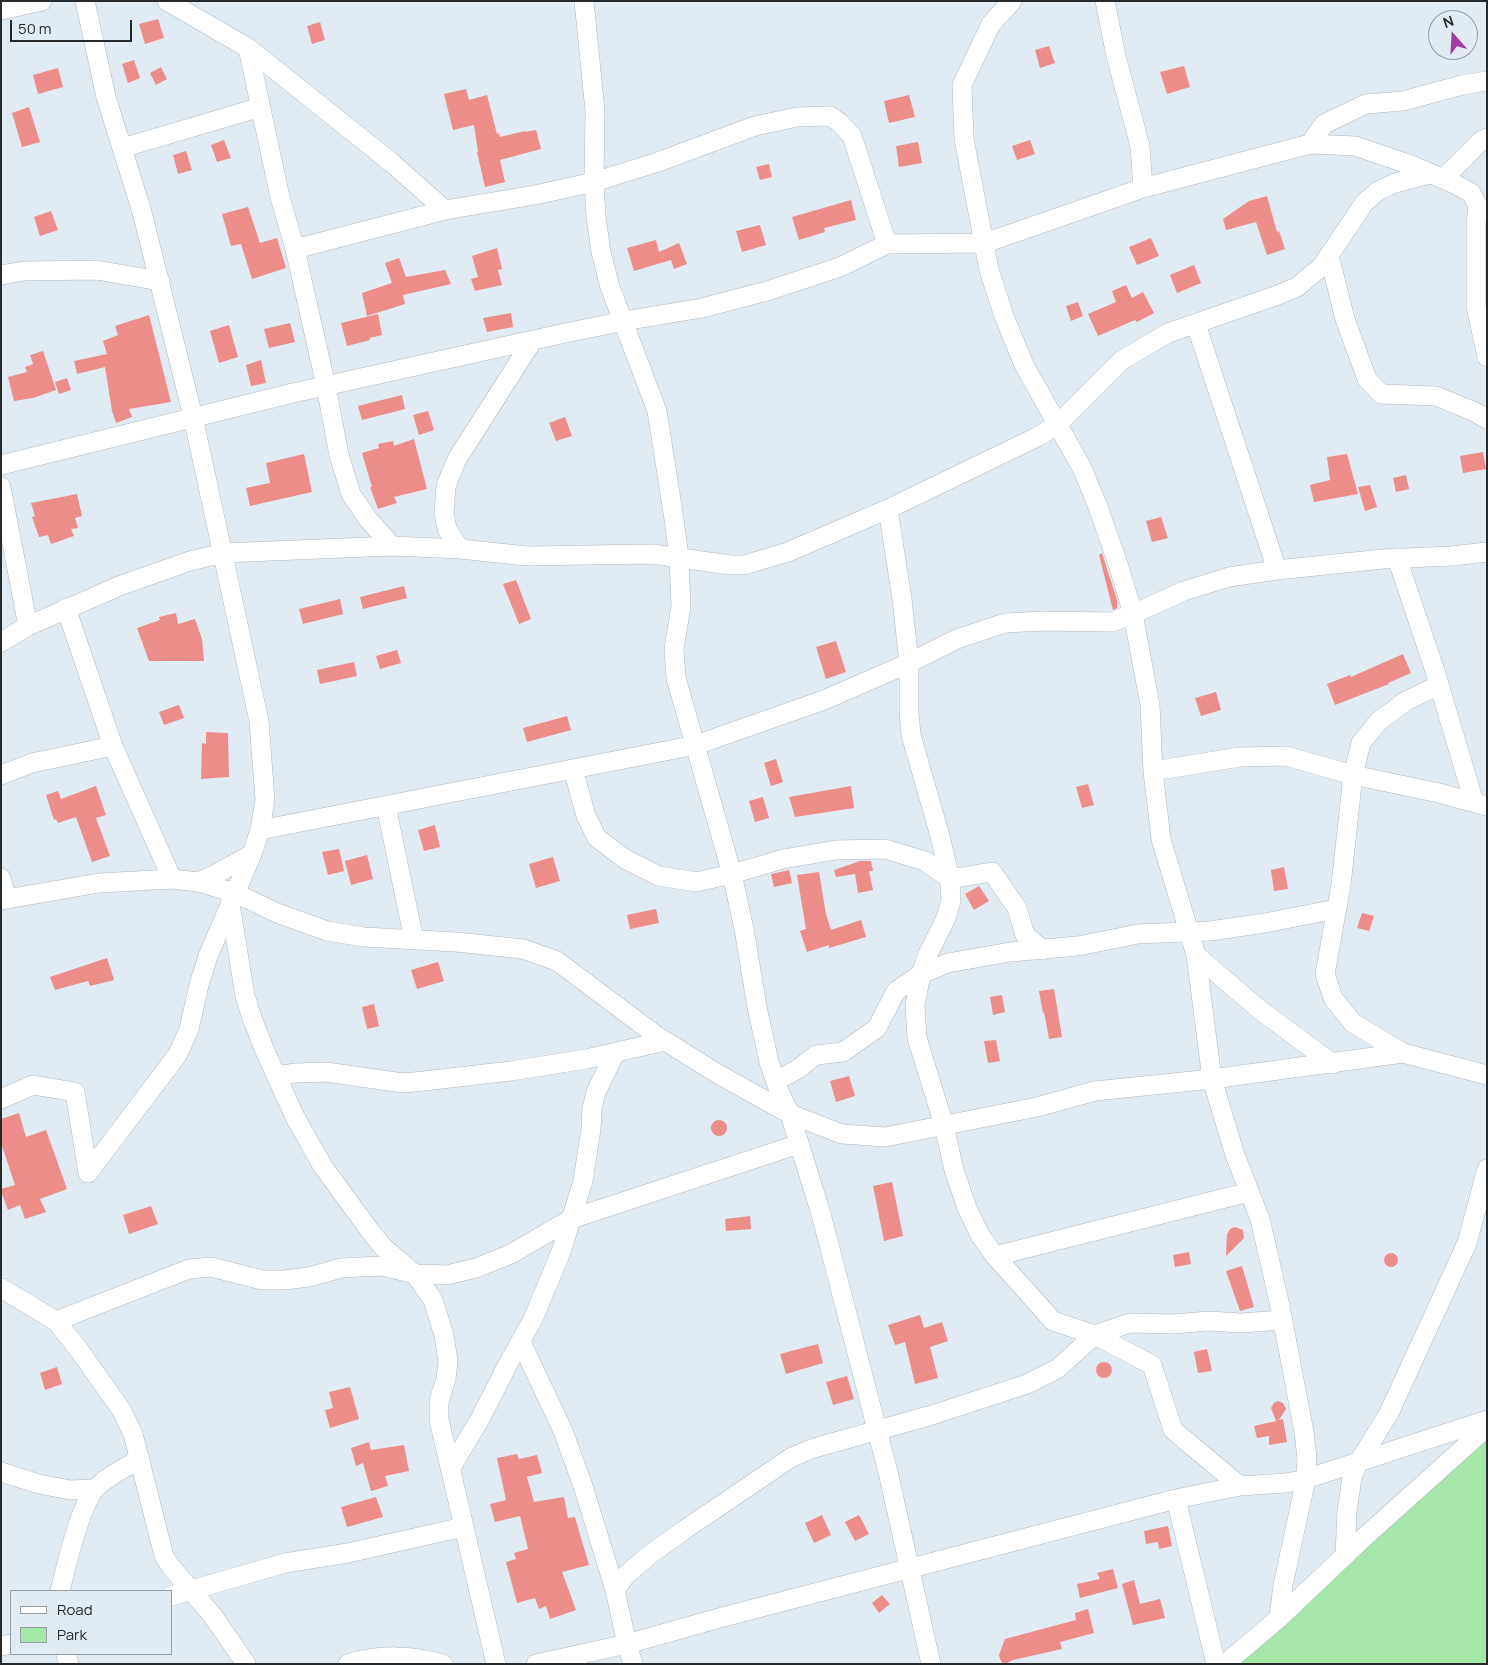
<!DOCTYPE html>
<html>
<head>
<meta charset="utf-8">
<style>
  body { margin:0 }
  #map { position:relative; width:1488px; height:1665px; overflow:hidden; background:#e1ebf4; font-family:Manrope,sans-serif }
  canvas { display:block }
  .frame { position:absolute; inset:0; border:2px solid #262a2d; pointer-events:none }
  .legend { position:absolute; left:10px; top:1590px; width:162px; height:65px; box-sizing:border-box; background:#e1ebf4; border:1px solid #969ea4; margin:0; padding:6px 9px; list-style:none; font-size:15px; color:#262a2d }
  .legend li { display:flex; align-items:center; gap:10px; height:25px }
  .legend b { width:25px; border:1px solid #969ea4 }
  .north { position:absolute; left:1428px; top:10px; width:50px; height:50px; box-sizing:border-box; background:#e1ebf4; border:1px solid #969ea4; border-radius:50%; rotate:341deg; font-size:14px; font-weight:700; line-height:20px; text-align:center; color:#262a2d }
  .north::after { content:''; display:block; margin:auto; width:18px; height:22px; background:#a23ca0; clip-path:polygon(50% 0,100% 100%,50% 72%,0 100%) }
  .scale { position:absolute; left:10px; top:20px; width:122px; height:22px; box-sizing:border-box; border:2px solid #262a2d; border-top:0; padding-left:6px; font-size:15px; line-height:18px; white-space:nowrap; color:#262a2d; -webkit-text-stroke:4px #e1ebf4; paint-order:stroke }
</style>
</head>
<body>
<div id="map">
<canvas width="1488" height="1665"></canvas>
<div class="frame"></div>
<ul class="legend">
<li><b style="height:6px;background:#fff"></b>Road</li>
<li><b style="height:14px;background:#a5e7a8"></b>Park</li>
</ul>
<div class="north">N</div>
<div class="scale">50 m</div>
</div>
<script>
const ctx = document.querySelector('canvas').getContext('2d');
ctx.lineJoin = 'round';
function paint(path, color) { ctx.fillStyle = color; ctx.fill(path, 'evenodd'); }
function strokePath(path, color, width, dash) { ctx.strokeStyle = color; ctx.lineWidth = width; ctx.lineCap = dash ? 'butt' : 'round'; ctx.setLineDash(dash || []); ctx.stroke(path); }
paint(new Path2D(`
  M 1487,1432 L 1487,1664 L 1229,1664 Z`), '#a5e7a8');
paint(new Path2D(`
  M 158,19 L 164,38 L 145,44 L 139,24 Z
  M 320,22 L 325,40 L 312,44 L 307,26 Z
  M 1049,46 L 1055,63 L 1040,68 L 1035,50 Z
  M 134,60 L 140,78 L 128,83 L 122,64 Z
  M 1184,66 L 1190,87 L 1167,94 L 1160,72 Z
  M 161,67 L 167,79 L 156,85 L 150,73 Z
  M 58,68 L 63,87 L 38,94 L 33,75 Z
  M 466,89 L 469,100 L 487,95 L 497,134 L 499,133 L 500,137 L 525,131 L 525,132 L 536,130 L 541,149 L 500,160 L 505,182 L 485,187 L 477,152 L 478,152 L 474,125 L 453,130 L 444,94 Z
  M 909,95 L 915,117 L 889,123 L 884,101 Z
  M 29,107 L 40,142 L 22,147 L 12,113 Z
  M 224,140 L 231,158 L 217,162 L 211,145 Z
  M 1030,140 L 1035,154 L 1017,160 L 1012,146 Z
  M 918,142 L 922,163 L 899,167 L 896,146 Z
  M 186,151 L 192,170 L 178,174 L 173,155 Z
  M 769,164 L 772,177 L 760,180 L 756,167 Z
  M 1267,196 L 1277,232 L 1279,231 L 1285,249 L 1267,255 L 1256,222 L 1226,230 L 1223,219 L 1249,201 Z
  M 851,200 L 856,220 L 824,228 L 825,232 L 799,240 L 792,217 Z
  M 248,207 L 260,243 L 277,238 L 286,268 L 252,279 L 241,244 L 231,246 L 222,214 Z
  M 51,211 L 58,230 L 40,236 L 34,217 Z
  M 760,225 L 766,245 L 742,252 L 736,231 Z
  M 1151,238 L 1159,256 L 1137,265 L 1129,247 Z
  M 656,240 L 659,252 L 679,243 L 687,264 L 674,269 L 671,260 L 634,271 L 627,248 Z
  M 497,248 L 502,269 L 498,270 L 502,285 L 475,291 L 471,279 L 478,277 L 472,256 Z
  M 399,258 L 406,277 L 445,270 L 451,284 L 403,295 L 405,304 L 367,316 L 362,293 L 392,283 L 385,263 Z
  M 1194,265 L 1201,283 L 1177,293 L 1170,275 Z
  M 1126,285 L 1132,298 L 1143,292 L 1154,313 L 1137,322 L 1135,320 L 1098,336 L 1088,314 L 1116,302 L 1112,291 Z
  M 1078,302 L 1083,316 L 1071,321 L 1066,306 Z
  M 511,313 L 513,327 L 487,332 L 483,318 Z
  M 378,314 L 382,335 L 370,338 L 370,340 L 347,346 L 341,323 Z
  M 149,315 L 171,402 L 129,409 L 132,417 L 116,423 L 112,411 L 105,367 L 77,374 L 74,361 L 107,354 L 103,341 L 118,335 L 115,326 Z
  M 290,323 L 295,342 L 269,348 L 264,329 Z
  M 229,325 L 238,357 L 219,363 L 210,331 Z
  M 43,351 L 56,390 L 33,398 L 14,401 L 8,377 L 27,372 L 25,367 L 33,364 L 30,355 Z
  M 261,360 L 266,383 L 251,386 L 246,365 Z
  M 67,378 L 71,390 L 59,394 L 55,382 Z
  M 402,395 L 405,409 L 362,420 L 358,406 Z
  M 428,411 L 434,430 L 419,435 L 413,415 Z
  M 565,417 L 572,436 L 556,441 L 549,423 Z
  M 414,439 L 427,489 L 394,497 L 397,503 L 378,509 L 370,487 L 372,487 L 362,453 L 379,448 L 378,444 L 393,441 L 394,446 Z
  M 1483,452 L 1486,469 L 1463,473 L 1460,456 Z
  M 304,454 L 312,492 L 250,506 L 246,488 L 270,483 L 266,463 Z
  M 1347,454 L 1358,494 L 1314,502 L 1310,485 L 1330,480 L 1327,457 Z
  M 1406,475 L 1409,489 L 1396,492 L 1393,478 Z
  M 1370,485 L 1377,507 L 1365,511 L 1358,487 Z
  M 77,494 L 82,516 L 75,518 L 78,528 L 71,529 L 74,536 L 51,544 L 48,535 L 39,537 L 32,517 L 35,516 L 31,503 Z
  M 1161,517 L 1168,538 L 1152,542 L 1146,521 Z
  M 1102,553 L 1117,600 L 1117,608 L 1113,610 L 1099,555 Z
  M 516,580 L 531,619 L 519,624 L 503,584 Z
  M 404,586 L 407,598 L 363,609 L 360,597 Z
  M 340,599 L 343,614 L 303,624 L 299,609 Z
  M 176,613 L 178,624 L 195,619 L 202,639 L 204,661 L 149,661 L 137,628 L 160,620 L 159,617 Z
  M 836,641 L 846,672 L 826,679 L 816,647 Z
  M 397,650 L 401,663 L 380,669 L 376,656 Z
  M 1403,654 L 1411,673 L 1388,683 L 1389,684 L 1335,705 L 1327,684 L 1350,675 L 1351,677 Z
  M 354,662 L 357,676 L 320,684 L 317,670 Z
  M 1216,692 L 1221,710 L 1201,716 L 1195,698 Z
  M 179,705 L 184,718 L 164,725 L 159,712 Z
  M 567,716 L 571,730 L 527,742 L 523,728 Z
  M 206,732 L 228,733 L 229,777 L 201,779 L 202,743 L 206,744 Z
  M 776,759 L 783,782 L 771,786 L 764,763 Z
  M 1088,784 L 1094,805 L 1082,808 L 1076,787 Z
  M 96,786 L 106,815 L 96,818 L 110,856 L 92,862 L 76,817 L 58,823 L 56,819 L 54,820 L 46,795 L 58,791 L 61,799 Z
  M 851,786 L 854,808 L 795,817 L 789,797 Z
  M 763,797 L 769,818 L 755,822 L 749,801 Z
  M 435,825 L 440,847 L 424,851 L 418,830 Z
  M 339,849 L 344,871 L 328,875 L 322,852 Z
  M 367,855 L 373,879 L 351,885 L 345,861 Z
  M 553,857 L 560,881 L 536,888 L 529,864 Z
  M 860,861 L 871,861 L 873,871 L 869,871 L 873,890 L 858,893 L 855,874 L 836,877 L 834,870 Z
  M 1284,867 L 1288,889 L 1274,891 L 1271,870 Z
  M 789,870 L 792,883 L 774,887 L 771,874 Z
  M 819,872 L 826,914 L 831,930 L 861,920 L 866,937 L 829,948 L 829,945 L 807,952 L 800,931 L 806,929 L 797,875 Z
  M 979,886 L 989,901 L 974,910 L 965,894 Z
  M 656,909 L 659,923 L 630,929 L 627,915 Z
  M 1362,913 L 1374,916 L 1369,931 L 1357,928 Z
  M 107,958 L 114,980 L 90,986 L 88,981 L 55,990 L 50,977 Z
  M 438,962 L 444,981 L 417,989 L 411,970 Z
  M 1054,989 L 1062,1037 L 1049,1039 L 1044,1012 L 1043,1013 L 1039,991 Z
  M 1002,995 L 1005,1012 L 993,1015 L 990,997 Z
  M 374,1004 L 379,1026 L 367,1029 L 362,1007 Z
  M 996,1040 L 1000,1061 L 988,1063 L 984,1041 Z
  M 849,1076 L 855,1096 L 836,1102 L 830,1081 Z
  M 19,1113 L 26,1137 L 46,1130 L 67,1189 L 40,1199 L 46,1212 L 25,1219 L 20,1205 L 8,1210 L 1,1191 L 1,1189 L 15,1185 L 1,1143 L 1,1119 Z
  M711 1128a8 8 0 1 1 16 0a8 8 0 1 1-16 0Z
  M 892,1182 L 903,1236 L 884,1241 L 873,1186 Z
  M 151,1206 L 158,1224 L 129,1234 L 123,1215 Z
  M 750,1216 L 751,1229 L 726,1231 L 725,1219 Z
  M 1235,1227 L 1243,1230 L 1244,1238 L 1226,1256 L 1227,1234 L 1230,1229 Z
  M 1189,1252 L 1191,1264 L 1175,1267 L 1173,1255 Z
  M1384 1260a7 7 0 1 1 14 0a7 7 0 1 1-14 0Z
  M 1242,1266 L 1254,1307 L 1240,1311 L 1226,1271 Z
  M 920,1315 L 924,1328 L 942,1322 L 948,1341 L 930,1347 L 938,1378 L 915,1384 L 905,1342 L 895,1345 L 888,1325 Z
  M 818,1344 L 823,1363 L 786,1374 L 780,1354 Z
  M 1207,1349 L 1212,1371 L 1198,1373 L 1194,1352 Z
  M1096 1370a8 8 0 1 1 16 0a8 8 0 1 1-16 0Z
  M 57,1367 L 62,1384 L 45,1390 L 40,1373 Z
  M 847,1376 L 854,1399 L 833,1405 L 826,1382 Z
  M 350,1387 L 359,1419 L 330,1428 L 325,1410 L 333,1408 L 329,1392 Z
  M 1278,1401 L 1283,1403 L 1286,1409 L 1279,1420 L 1283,1419 L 1287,1442 L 1269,1445 L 1269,1436 L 1257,1438 L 1254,1426 L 1276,1421 L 1271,1408 L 1274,1403 Z
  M 369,1442 L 371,1450 L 404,1445 L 409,1471 L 385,1476 L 388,1486 L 371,1491 L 363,1463 L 356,1466 L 351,1448 Z
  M 517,1454 L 519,1459 L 537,1455 L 542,1473 L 527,1477 L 534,1502 L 564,1497 L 568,1518 L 575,1517 L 589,1565 L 562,1572 L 576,1610 L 550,1619 L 546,1606 L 539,1609 L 535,1598 L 517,1603 L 506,1562 L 516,1559 L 514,1553 L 528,1549 L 520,1516 L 495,1522 L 490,1504 L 506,1500 L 497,1458 Z
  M 376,1497 L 383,1517 L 347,1527 L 341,1507 Z
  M 822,1515 L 831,1535 L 814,1543 L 805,1523 Z
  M 859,1515 L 869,1534 L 855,1541 L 845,1522 Z
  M 1168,1526 L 1172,1546 L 1159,1549 L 1158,1542 L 1146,1544 L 1144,1531 Z
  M 1113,1569 L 1118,1588 L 1080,1598 L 1077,1584 L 1100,1579 L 1097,1573 Z
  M 1134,1580 L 1140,1604 L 1160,1599 L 1165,1618 L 1133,1625 L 1122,1584 Z
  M 882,1595 L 890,1604 L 879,1613 L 872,1603 Z
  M 1088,1609 L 1094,1633 L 1060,1642 L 1062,1649 L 1013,1660 L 1007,1663 L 1002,1663 L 1000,1659 L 999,1655 L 1005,1639 L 1076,1620 L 1075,1613 Z`), '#ed8d89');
const minor = new Path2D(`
  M 167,1 L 248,48 L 392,163 L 445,210
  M 584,1 L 595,111 L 594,182 L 596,217 L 601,252 L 610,287 L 657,411 L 674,519 L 679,557 L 681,606 L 674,649 L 676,678 L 732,874 L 744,929 L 757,1007 L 769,1062 L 779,1091 L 790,1114 L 821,1214 L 888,1472 L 931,1664
  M 1012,1 L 991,24 L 962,85 L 964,139 L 989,270 L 1004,316 L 1024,365 L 1082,468 L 1098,507 L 1119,567 L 1133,614 L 1150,705 L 1153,771 L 1161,839 L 1196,955 L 1212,1079 L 1235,1155 L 1260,1219 L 1280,1306 L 1304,1432 L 1307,1458 L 1306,1479 L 1283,1585 L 1279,1618
  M 1,10 L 42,1
  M 248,48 L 267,137 L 280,197 L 295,249 L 326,386 L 339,455 L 351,494 L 368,519 L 392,546
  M 1310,144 L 1324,124 L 1366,104 L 1403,101 L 1462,85 L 1487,81
  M 122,148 L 261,107
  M 1443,179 L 1481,141 L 1487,138
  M 1143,188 L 1310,144 L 1355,146 L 1411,165 L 1455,184 L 1471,193 L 1478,206 L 1476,224 L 1476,306 L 1487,357
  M 295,249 L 445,210 L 535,195 L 594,182 L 658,162 L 755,126 L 797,117 L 830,116 L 840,123 L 852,136 L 887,244
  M 1329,255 L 1345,319 L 1367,379 L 1381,394 L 1436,396 L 1475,412 L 1487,419
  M 1,275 L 24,271 L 96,270 L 160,281
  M 1196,324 L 1277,570
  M 1,465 L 293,393 L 556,335 L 624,321 L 702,308 L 767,291 L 840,267 L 887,244 L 985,243 L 1143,188 L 1140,146 L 1116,56 L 1105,1
  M 1,487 L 28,626
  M 888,509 L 902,599 L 909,663 L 909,712 L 911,735 L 940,836 L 950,879 L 951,901 L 946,918 L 928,954 L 921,974 L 915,1005 L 917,1038 L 944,1125 L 954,1170 L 967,1208 L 980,1235 L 995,1256 L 1053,1321 L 1095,1335 L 1152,1365 L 1173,1430 L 1240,1486
  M 460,549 L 447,529 L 444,513 L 446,486 L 457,459 L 533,340
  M 1397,558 L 1435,671 L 1474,802
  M 66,608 L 113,746 L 172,879
  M 1,642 L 28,626 L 119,586 L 190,561 L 223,553 L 392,546 L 460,549 L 527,556 L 652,554 L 730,565 L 744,565 L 788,552 L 888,509 L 1037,437 L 1057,425 L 1122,360 L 1168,333 L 1278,295 L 1297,287 L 1322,266 L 1365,202 L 1378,191 L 1395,183 L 1429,174
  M 573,769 L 586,816 L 597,838 L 625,859 L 659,876 L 696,882 L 732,874 L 783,859 L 836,850 L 885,849 L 925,861 L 950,879 L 992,872 L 1017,908 L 1025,935 L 1043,950
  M 1153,771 L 1240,757 L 1286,756 L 1353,775 L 1439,793 L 1487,806
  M 1,775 L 32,763 L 113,746
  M 386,806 L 414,940
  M 260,830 L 696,745 L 824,700 L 909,663 L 957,639 L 1005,623 L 1043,621 L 1112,622 L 1133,614 L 1184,591 L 1229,577 L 1277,570 L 1383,559 L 1452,556 L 1487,552
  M 1,878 L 7,899
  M 198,882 L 214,875 L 252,854
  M 1,900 L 99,883 L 172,879 L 198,882 L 235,893 L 277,913 L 327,931 L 364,937 L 456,942 L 523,949 L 557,961 L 657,1036 L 718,1074 L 790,1114 L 842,1134 L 885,1137 L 1037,1107 L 1095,1091 L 1212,1079 L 1403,1053 L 1487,1075
  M 230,904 L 245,996 L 252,1018 L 265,1051 L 295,1117 L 322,1165 L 370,1231 L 384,1248 L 415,1274 L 433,1300 L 444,1335 L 448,1361 L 446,1379 L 439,1401 L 439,1420 L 496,1664
  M 1196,955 L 1260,1010 L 1333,1064
  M 1403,1053 L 1353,1023 L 1333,998 L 1325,974 L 1341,885 L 1353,775 L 1361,743 L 1379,721 L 1406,701 L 1439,685
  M 276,1076 L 296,1073 L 326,1072 L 403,1083 L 424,1081 L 511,1071 L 586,1059 L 665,1041
  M 776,1081 L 798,1069 L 816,1055 L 843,1052 L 877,1028 L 896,991 L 921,974 L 948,963 L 1010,952 L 1078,946 L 1138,934 L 1210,931 L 1265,923 L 1336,909
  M 1,1099 L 33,1085 L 75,1092 L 88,1173 L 178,1054 L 189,1029 L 199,985 L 208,956 L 252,854 L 260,830 L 265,800 L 259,721 L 193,417 L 142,212 L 106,97 L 85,1
  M 995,1256 L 1249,1192
  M 1,1288 L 56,1321 L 79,1350 L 122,1411 L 133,1434 L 164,1556 L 171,1567 L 213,1616 L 246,1664
  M 56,1321 L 189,1269 L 211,1267 L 262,1280 L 284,1280 L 309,1277 L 341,1268 L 382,1266 L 415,1274 L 447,1275 L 476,1268 L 511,1254 L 571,1219 L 799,1144
  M 521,1342 L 563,1431 L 583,1486 L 615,1590 L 627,1644 L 633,1664
  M 450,1469 L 480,1419 L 508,1364 L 533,1319 L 561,1252 L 583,1181 L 591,1129 L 592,1109 L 596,1092 L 615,1053
  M 1,1472 L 39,1484 L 70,1490 L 95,1489
  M 1176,1499 L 1216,1664
  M 1345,1555 L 1347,1511 L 1352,1478 L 1358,1463 L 1389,1413 L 1467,1243 L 1487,1169
  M 615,1590 L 626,1575 L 648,1556 L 684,1530 L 792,1457 L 814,1448 L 932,1415 L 1027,1384 L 1057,1369 L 1095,1335 L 1130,1323 L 1174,1324 L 1208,1321 L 1241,1323 L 1282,1320
  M 60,1591 C 66,1567 80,1506 95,1489 C 107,1476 125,1468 140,1459
  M 171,1596 L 285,1563 L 348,1553 L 463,1527
  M 1,1646 L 11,1644
  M 66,1654 L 69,1664
  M 348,1664 C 378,1654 412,1655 443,1664
  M 536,1664 L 627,1644 L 723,1617 L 1176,1499 L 1240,1486 L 1286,1483 L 1306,1479 L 1487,1420
  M 1225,1664 L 1279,1618 L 1360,1541 L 1487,1427`);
strokePath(minor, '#b0b9c1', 20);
strokePath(minor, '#fff', 19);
</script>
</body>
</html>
